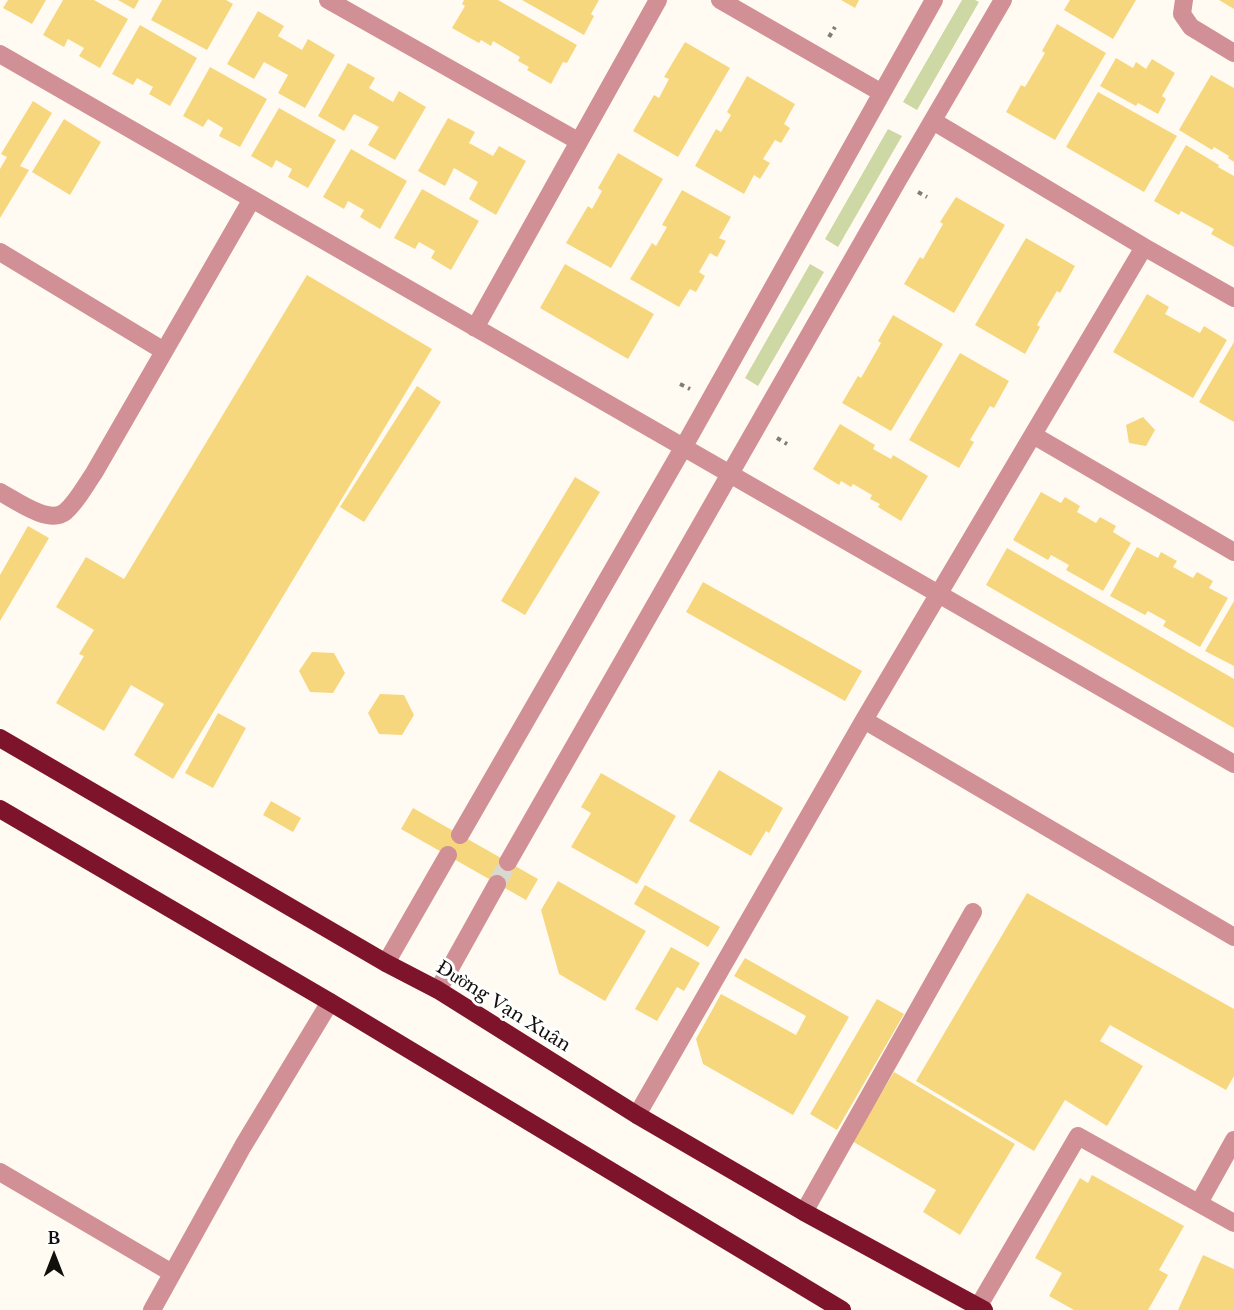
<!DOCTYPE html>
<html>
<head>
<meta charset="utf-8">
<style>
  body { margin:0 }
  #map { position:relative; width:1234px; height:1310px; overflow:hidden; background:#fffbf2; font-family:"Libre Baskerville",serif }
  canvas { display:block }
  .north { position:absolute; left:24px; top:1226px; width:60px; height:60px; -webkit-text-stroke:4px #fff; paint-order:stroke; rotate:0deg; font-size:16px; font-weight:700; line-height:24px; text-align:center; color:#12100d }
  .north::after { content:''; display:block; margin:auto; width:21px; height:27px; background:#12100d; clip-path:polygon(50% 0,100% 100%,50% 72%,0 100%) }
</style>
</head>
<body>
<div id="map">
<canvas width="1234" height="1310"></canvas>
<div class="north">B</div>
</div>
<script>
const ctx = document.querySelector('canvas').getContext('2d');
ctx.lineJoin = 'round';
function paint(path, color) { ctx.fillStyle = color; ctx.fill(path, 'evenodd'); }
function strokePath(path, color, width, dash) { ctx.strokeStyle = color; ctx.lineWidth = width; ctx.lineCap = dash ? 'butt' : 'round'; ctx.setLineDash(dash || []); ctx.stroke(path); }
function drawText(font, color, halo, rows, align = 'center') {
  ctx.font = font + ' "Libre Baskerville",serif'; ctx.lineWidth = 6; ctx.setLineDash([]); ctx.textBaseline = 'middle'; ctx.strokeStyle = halo; ctx.fillStyle = color; for (const [text, x, y, turn = 0] of rows) {
    ctx.save(); ctx.translate(x, y); ctx.rotate((+turn || 0) * Math.PI / 180); ctx.textAlign = isNaN(turn) ? turn : align; if (halo) ctx.strokeText(text, 0, 0); ctx.fillText(text, 0, 0); ctx.restore();
  }
}
paint(new Path2D(`
  M 962,0 L 975,0 L 979,2 L 917,110 L 903,102 Z
  M 888,129 L 902,136 L 838,247 L 825,239 Z
  M 810,264 L 824,272 L 758,386 L 745,378 Z`), '#cdd8a4');
paint(new Path2D(`
  M 8,0 L 46,0 L 32,24 L 3,8 Z
  M 63,0 L 94,0 L 128,19 L 100,68 L 79,56 L 84,48 L 68,39 L 64,47 L 43,35 Z
  M 118,0 L 139,0 L 134,9 Z
  M 162,0 L 226,0 L 233,4 L 207,50 L 151,20 Z
  M 464,0 L 498,0 L 577,45 L 567,63 L 563,62 L 551,84 L 527,70 L 529,67 L 518,61 L 520,57 L 493,41 L 491,46 L 481,40 L 479,43 L 452,28 L 465,6 L 462,4 Z
  M 522,0 L 599,0 L 591,14 L 594,16 L 584,35 Z
  M 841,0 L 859,0 L 855,8 Z
  M 1070,0 L 1136,0 L 1113,39 L 1064,10 Z
  M 1219,0 L 1234,0 L 1234,9 Z
  M 258,11 L 284,26 L 278,36 L 302,50 L 308,39 L 335,55 L 305,108 L 278,93 L 288,75 L 264,62 L 254,79 L 227,64 Z
  M 1057,24 L 1106,53 L 1055,140 L 1006,112 L 1021,85 L 1025,87 L 1045,53 L 1042,51 Z
  M 140,25 L 197,58 L 170,106 L 149,94 L 153,87 L 137,78 L 133,85 L 112,74 Z
  M 685,42 L 730,68 L 678,157 L 633,131 L 654,95 L 659,98 L 669,79 L 664,77 Z
  M 1116,58 L 1133,68 L 1136,62 L 1146,69 L 1152,59 L 1175,73 L 1162,96 L 1166,99 L 1158,114 L 1138,103 L 1136,106 L 1100,86 Z
  M 348,63 L 375,78 L 369,88 L 393,102 L 399,91 L 426,107 L 395,160 L 368,145 L 379,127 L 354,114 L 344,131 L 318,116 Z
  M 210,67 L 267,99 L 240,147 L 219,136 L 223,128 L 208,119 L 203,127 L 183,116 Z
  M 1211,75 L 1234,88 L 1234,162 L 1228,158 L 1229,156 L 1214,147 L 1212,150 L 1179,130 Z
  M 747,76 L 795,104 L 784,124 L 790,128 L 781,143 L 775,140 L 763,159 L 770,163 L 760,179 L 754,175 L 744,194 L 695,166 L 716,129 L 721,132 L 731,115 L 727,112 Z
  M 1098,92 L 1177,136 L 1144,192 L 1066,147 Z
  M 33,101 L 52,113 L 20,166 L 29,170 L 0,218 L 0,169 L 7,157 L 1,154 Z
  M 279,108 L 336,140 L 308,188 L 288,177 L 292,169 L 276,160 L 272,168 L 251,156 Z
  M 448,118 L 475,132 L 469,143 L 493,156 L 499,146 L 526,161 L 496,215 L 469,199 L 478,182 L 454,168 L 445,186 L 418,171 Z
  M 64,119 L 101,142 L 70,195 L 32,172 Z
  M 1186,145 L 1219,165 L 1218,167 L 1234,176 L 1234,247 L 1211,234 L 1214,229 L 1181,211 L 1179,215 L 1154,201 Z
  M 351,149 L 407,181 L 380,229 L 360,217 L 364,210 L 348,201 L 344,209 L 323,197 Z
  M 618,153 L 663,179 L 611,268 L 566,243 L 588,206 L 592,209 L 602,191 L 598,188 Z
  M 422,189 L 479,221 L 451,270 L 431,258 L 435,251 L 419,242 L 415,249 L 394,238 Z
  M 682,190 L 731,217 L 719,238 L 726,241 L 717,257 L 710,253 L 699,272 L 705,276 L 696,292 L 690,289 L 679,307 L 630,279 L 652,243 L 656,246 L 667,227 L 662,225 Z
  M 956,197 L 1005,225 L 954,313 L 904,284 L 920,257 L 923,259 L 943,224 L 940,222 Z
  M 1026,238 L 1075,266 L 1060,293 L 1057,291 L 1037,325 L 1040,327 L 1025,354 L 975,325 Z
  M 565,264 L 654,314 L 628,359 L 540,308 Z
  M 307,275 L 432,349 L 173,779 L 134,755 L 164,704 L 131,685 L 104,731 L 56,703 L 84,656 L 79,654 L 94,630 L 56,607 L 86,557 L 124,579 Z
  M 1147,294 L 1169,307 L 1165,314 L 1200,333 L 1204,326 L 1227,340 L 1193,398 L 1113,352 Z
  M 893,315 L 943,344 L 891,431 L 842,403 L 858,376 L 861,378 L 881,343 L 878,341 Z
  M 1234,342 L 1234,422 L 1199,402 Z
  M 960,353 L 1009,381 L 994,408 L 990,406 L 970,440 L 974,442 L 959,468 L 909,440 Z
  M 417,386 L 441,402 L 364,522 L 340,507 Z
  M 1143,417 L 1155,430 L 1146,446 L 1129,443 L 1126,425 Z
  M 840,424 L 875,445 L 873,449 L 891,459 L 893,455 L 928,476 L 901,521 L 878,507 L 880,504 L 870,499 L 872,495 L 853,484 L 851,487 L 841,481 L 839,485 L 813,469 Z
  M 575,477 L 600,492 L 525,615 L 501,601 Z
  M 1041,492 L 1061,503 L 1065,497 L 1080,506 L 1077,512 L 1096,523 L 1100,517 L 1116,526 L 1113,532 L 1131,543 L 1103,591 L 1066,570 L 1069,565 L 1051,555 L 1048,560 L 1013,540 Z
  M 28,526 L 49,538 L 0,621 L 0,575 Z
  M 1137,547 L 1158,558 L 1161,552 L 1177,561 L 1173,567 L 1193,578 L 1197,572 L 1213,581 L 1209,588 L 1228,598 L 1200,647 L 1163,626 L 1166,621 L 1148,611 L 1145,615 L 1110,596 Z
  M 1007,548 L 1234,679 L 1234,728 L 986,585 Z
  M 703,582 L 862,671 L 845,701 L 686,612 Z
  M 1234,601 L 1234,666 L 1205,651 Z
  M 312,652 L 334,653 L 345,673 L 333,693 L 310,692 L 299,671 Z
  M 380,694 L 404,695 L 414,715 L 402,735 L 379,734 L 368,713 Z
  M 218,713 L 246,728 L 213,788 L 185,773 Z
  M 719,770 L 783,808 L 769,833 L 766,831 L 751,856 L 689,821 Z
  M 601,773 L 676,816 L 637,884 L 571,847 L 591,813 L 581,807 Z
  M 271,801 L 301,818 L 293,832 L 263,815 Z
  M 413,808 L 538,879 L 526,900 L 401,829 Z
  M 558,881 L 646,931 L 605,1001 L 559,974 L 541,910 Z
  M 645,885 L 720,927 L 708,947 L 634,904 Z
  M 1027,893 L 1234,1009 L 1234,1076 L 1226,1090 L 1110,1025 L 1100,1041 L 1143,1066 L 1107,1126 L 1065,1100 L 1034,1151 L 916,1081 Z
  M 671,947 L 700,963 L 684,991 L 677,987 L 657,1021 L 635,1009 Z
  M 745,958 L 849,1017 L 793,1115 L 703,1064 L 696,1039 L 721,994 L 796,1035 L 806,1016 L 734,976 Z
  M 877,999 L 904,1014 L 837,1130 L 810,1114 Z
  M 894,1072 L 1015,1144 L 960,1235 L 923,1212 L 936,1190 L 852,1141 Z
  M 1092,1175 L 1184,1226 L 1159,1270 L 1168,1275 L 1148,1310 L 1074,1310 L 1049,1296 L 1062,1273 L 1035,1258 L 1080,1178 L 1088,1183 Z
  M 1203,1255 L 1234,1269 L 1234,1310 L 1178,1310 Z`), '#f7d77d');
strokePath(new Path2D(`
  M 497,884 L 508,862`), '#dbd8d0', 18, [18, 9]);
strokePath(new Path2D(`
  M 829,37 L 835,27
  M 918,192 L 927,197
  M 680,384 L 690,389
  M 777,438 L 787,444`), '#7f7c77', 4, [4.5, 4.5]);
strokePath(new Path2D(`
  M 328,0 L 578,141
  M 720,0 L 882,93
  M 1184,0 L 1182,14 L 1191,27 L 1234,53
  M 0,54 L 1234,764
  M 933,121 L 1144,247 L 1234,298
  M 0,252 L 164,351
  M 475,328 L 658,0
  M 1033,435 L 1234,552
  M 0,492 C 15,500 49,525 65,512 C 77,502 85,486 94,473 L 252,199
  M 864,720 L 1234,937
  M 460,835 L 683,448 L 934,0
  M 508,862 L 898,180 L 1003,0
  M 386,963 L 448,855
  M 438,990 L 497,884
  M 637,1115 L 864,720 L 1144,247
  M 0,1172 L 172,1273
  M 1199,1203 L 1234,1140
  M 804,1212 L 973,912
  M 978,1307 L 1078,1136 L 1234,1223
  M 152,1310 L 243,1146 L 330,1002`), '#d19095', 18);
strokePath(new Path2D(`
  M 0,738 L 386,963 L 438,990 L 637,1115 L 804,1212 L 984,1310
  M 0,809 L 330,1002 L 842,1310`), '#7e132c', 18);
drawText('18px', '#12100d', '#fff', [
  ["Đường Vạn Xuân",503,1007,32]
]);
</script>
</body>
</html>
